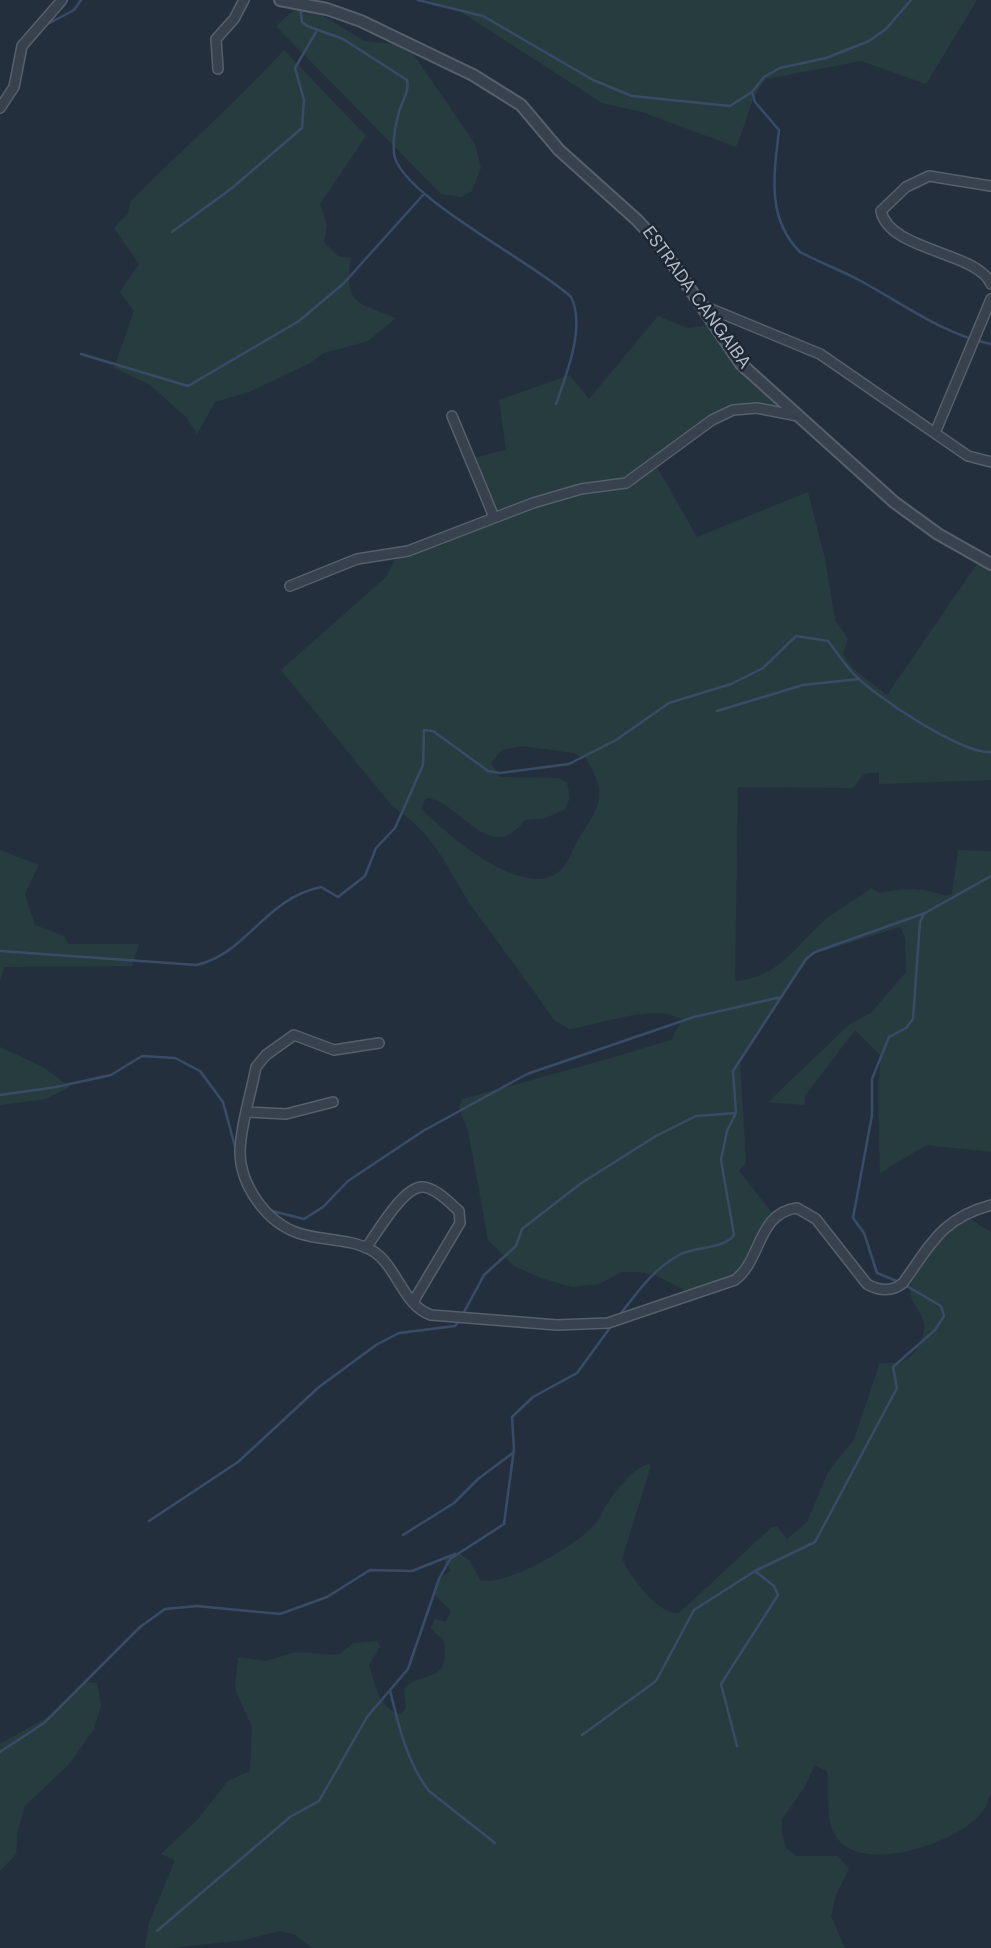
<!DOCTYPE html>
<html>
<head>
<meta charset="utf-8">
<style>
  body { margin:0 }
  canvas { display:block; background:#242f3e }
</style>
</head>
<body>
<canvas width="991" height="1948"></canvas>
<script>
const ctx = document.querySelector('canvas').getContext('2d');
ctx.lineJoin = 'round';
function paint(path, color) { ctx.fillStyle = color; ctx.fill(path, 'evenodd'); }
function strokePath(path, color, width, dash) { ctx.strokeStyle = color; ctx.lineWidth = width; ctx.lineCap = dash ? 'butt' : 'round'; ctx.setLineDash(dash || []); ctx.stroke(path); }
function drawText(font, color, halo, rows, align = 'center') {
  ctx.font = font + ' "DM Sans",sans-serif'; ctx.lineWidth = 5; ctx.setLineDash([]); ctx.textBaseline = 'middle'; ctx.strokeStyle = halo; ctx.fillStyle = color; for (const [text, x, y, turn = 0] of rows) {
    ctx.save(); ctx.translate(x, y); ctx.rotate((+turn || 0) * Math.PI / 180); ctx.textAlign = isNaN(turn) ? turn : align; if (halo) ctx.strokeText(text, 0, 0); ctx.fillText(text, 0, 0); ctx.restore();
  }
}
paint(new Path2D(`
  M 426,0 L 977,0 L 926,84 L 861,61 L 766,79 C 749,99 747,123 736,147 L 642,112 L 602,103 L 455,8 Z
  M 298,6 L 311,8 L 364,41 L 407,45 L 475,144 L 481,168 L 472,191 L 461,197 L 441,194 L 276,26 Z
  M 284,50 L 366,136 L 320,204 L 327,226 L 324,242 L 338,256 L 351,258 C 343,304 358,303 396,318 L 368,341 L 324,353 L 310,363 L 249,392 L 215,402 L 197,434 L 186,417 L 150,385 L 114,368 L 134,311 L 120,292 L 139,264 L 114,228 L 128,213 L 130,202 C 180,151 235,104 284,50 Z
  M 658,316 L 687,328 L 711,325 L 786,405 L 725,415 L 655,464 L 697,537 L 808,492 L 825,559 L 835,620 L 848,639 L 843,654 L 852,668 L 887,695 L 979,561 L 991,566 L 991,780 L 879,784 L 879,772 L 864,774 L 853,788 L 738,787 L 735,975 L 736,981 C 780,977 795,946 825,920 C 839,908 856,900 871,888 L 879,893 C 903,888 922,887 945,896 L 952,894 L 958,850 L 991,851 L 991,1152 L 926,1145 L 880,1173 L 878,1085 L 881,1056 L 855,1030 L 805,1096 L 805,1105 L 768,1102 L 850,1024 L 871,1013 L 906,972 L 905,938 L 900,927 L 811,955 L 740,1058 L 746,1163 L 739,1171 L 773,1214 L 762,1229 L 741,1273 L 710,1289 L 686,1291 L 653,1274 L 637,1272 L 622,1272 L 599,1284 L 572,1287 L 541,1278 L 514,1266 L 488,1240 L 468,1130 L 459,1108 L 462,1099 C 532,1080 602,1061 671,1040 L 682,1020 C 656,1002 600,1025 569,1029 L 554,1020 C 529,983 501,947 475,911 C 446,869 439,837 393,807 L 281,670 L 386,577 L 396,558 L 499,520 L 473,458 L 506,450 L 499,400 L 570,375 L 589,399 ZM 522,746 L 573,753 L 586,758 C 606,793 603,802 581,835 C 572,848 569,867 554,875 C 517,895 444,833 421,808 L 426,798 C 459,799 489,868 525,820 L 545,818 L 564,810 L 570,798 L 567,783 L 559,778 L 500,777 L 491,763 L 502,750 Z
  M 0,850 L 39,865 L 25,894 L 35,925 L 64,936 L 68,944 L 139,944 L 132,966 L 4,967 L 0,981 Z
  M 0,1047 L 43,1067 L 70,1087 L 45,1099 L 0,1105 Z
  M 967,1217 L 991,1232 L 991,1791 C 989,1797 987,1806 983,1811 C 961,1841 878,1869 845,1846 C 821,1828 831,1795 827,1771 L 815,1765 L 804,1788 L 782,1819 L 782,1833 L 786,1848 L 797,1856 L 838,1856 L 849,1869 L 836,1895 L 831,1916 L 845,1948 L 312,1948 L 296,1935 L 280,1931 L 244,1940 L 173,1948 L 145,1948 L 149,1923 L 175,1860 L 161,1854 L 197,1820 L 228,1781 L 250,1771 L 252,1727 L 235,1689 L 238,1657 L 266,1661 L 296,1652 L 335,1655 L 340,1654 L 353,1643 L 377,1641 L 380,1647 L 369,1665 C 375,1683 379,1710 401,1714 L 406,1707 L 404,1689 C 420,1669 451,1687 444,1641 L 431,1628 L 435,1619 L 446,1622 L 451,1611 L 435,1595 L 437,1581 L 451,1570 L 443,1559 L 458,1553 L 469,1560 L 481,1581 C 509,1585 578,1545 596,1523 C 601,1518 602,1510 607,1504 C 615,1492 635,1466 649,1464 L 651,1466 L 622,1559 C 629,1575 660,1617 679,1613 L 772,1527 L 777,1526 L 787,1539 L 807,1522 L 828,1472 L 854,1439 L 878,1368 L 880,1363 C 898,1363 906,1365 917,1348 C 939,1312 904,1310 911,1283 C 918,1257 949,1235 967,1217 Z
  M 84,1682 L 97,1683 L 101,1706 L 94,1729 L 69,1764 L 25,1806 L 18,1829 L 16,1854 L 0,1871 L 0,1744 L 48,1717 Z`), '#263c3f');
strokePath(new Path2D(`
  M 418,0 L 483,16 L 593,80 L 632,96 L 730,106 L 752,92 L 764,77 L 780,68 L 826,58 L 869,41 L 886,29 L 911,0
  M 300,7 L 302,22 L 307,26 L 343,39 L 407,80 C 410,92 400,104 398,116 C 395,127 393,142 394,153 C 397,194 537,264 571,297 C 586,326 566,376 556,404
  M 44,26 L 74,10 L 81,0
  M 752,92 L 755,102 L 779,130 C 774,174 766,218 800,252 C 819,262 840,270 859,280 C 902,303 942,334 991,344
  M 172,232 L 232,188 L 302,128 L 304,100 L 295,68 L 316,32
  M 81,354 L 188,386 L 299,321 L 344,283 L 423,195
  M 717,711 L 803,685 L 859,679
  M 0,951 L 197,965 C 249,952 264,899 321,887 L 338,897 L 365,876 L 376,848 L 395,828 L 423,765 L 424,730 L 433,731 L 488,771 L 500,773 L 569,764 L 616,740 L 669,703 L 731,684 L 763,668 L 796,636 L 828,641 C 836,651 843,662 851,671 C 870,694 963,755 991,752
  M 0,1095 L 56,1087 L 111,1075 L 142,1056 L 175,1058 L 200,1071 L 223,1102 L 237,1154
  M 272,1211 L 304,1219 L 323,1207 L 348,1181 L 423,1131 L 527,1074 L 694,1017 L 781,997
  M 899,1282 L 877,1273 L 864,1233 L 853,1218 L 872,1115 L 872,1079 L 889,1037 L 906,1028 L 913,1019 L 920,922 L 924,914
  M 463,1314 L 484,1275 L 516,1246 L 522,1229 L 580,1184 L 656,1136 L 696,1116 L 736,1113
  M 618,1317 C 637,1293 652,1270 679,1255 C 695,1246 723,1250 734,1235 L 721,1160 L 727,1131 L 736,1113 L 733,1071 L 806,959 L 815,952 L 925,913 L 991,876
  M 149,1521 L 238,1462 L 319,1387 L 376,1345 L 399,1333 L 455,1326 L 460,1320
  M 403,1535 L 454,1503 L 478,1479 L 514,1452
  M 390,1690 C 398,1724 407,1763 429,1791 L 495,1843
  M 582,1735 L 656,1681 L 694,1610 L 755,1571 L 815,1542 L 897,1388 L 893,1367 L 935,1330 L 944,1316 L 941,1306 L 905,1285
  M 737,1746 L 721,1684 L 778,1595 L 774,1586 L 755,1571
  M 0,1752 L 44,1723 L 140,1627 L 165,1609 L 197,1606 L 280,1614 L 327,1597 L 370,1570 L 412,1571 L 455,1554
  M 157,1931 L 290,1817 L 319,1801 L 367,1717 L 408,1669 L 439,1579 L 450,1559 L 504,1524 L 514,1449 L 512,1417 L 533,1397 L 577,1373 L 612,1325`), '#394c67', 2.5);
const minor = new Path2D(`
  M 218,69 L 216,39 L 234,19 L 244,0
  M 0,108 L 14,87 L 22,46 L 62,0
  M 991,186 L 929,176 L 906,187 L 881,211 C 889,251 978,252 991,284
  M 699,304 L 820,354 L 968,456 L 991,462
  M 452,416 L 494,517
  M 935,433 L 991,299
  M 290,586 L 357,559 L 408,551 L 533,503 L 581,489 L 626,483 L 712,420 L 733,410 L 757,408 L 798,416
  M 379,1043 L 334,1050 L 294,1035 L 266,1055 L 256,1067 C 251,1094 241,1123 240,1151 C 240,1185 266,1222 298,1233 C 321,1241 349,1238 371,1250 C 397,1264 402,1305 431,1315 L 557,1325 L 608,1323 L 735,1280 C 762,1260 757,1213 797,1208 L 816,1219 L 867,1284 C 879,1291 892,1292 903,1283 C 931,1244 942,1218 991,1205
  M 248,1112 L 286,1114 L 333,1102
  M 366,1248 C 377,1233 403,1187 422,1187 C 435,1187 450,1203 459,1211 L 460,1223 L 413,1302`);
const tertiary = new Path2D(`
  M 280,0 L 327,9 L 361,21 L 473,75 L 521,105 L 559,150 L 637,220 L 660,245 L 741,364 L 894,502 L 938,534 L 991,564`);
strokePath(minor, '#565f6c', 12);
strokePath(tertiary, '#565f6c', 14);
strokePath(minor, '#38414e', 9);
strokePath(tertiary, '#38414e', 10);
drawText('18px', '#b4bcc9', '#1d2633', [
  ["ESTRADA CANGAIBA",696,298,54]
]);
</script>
</body>
</html>
